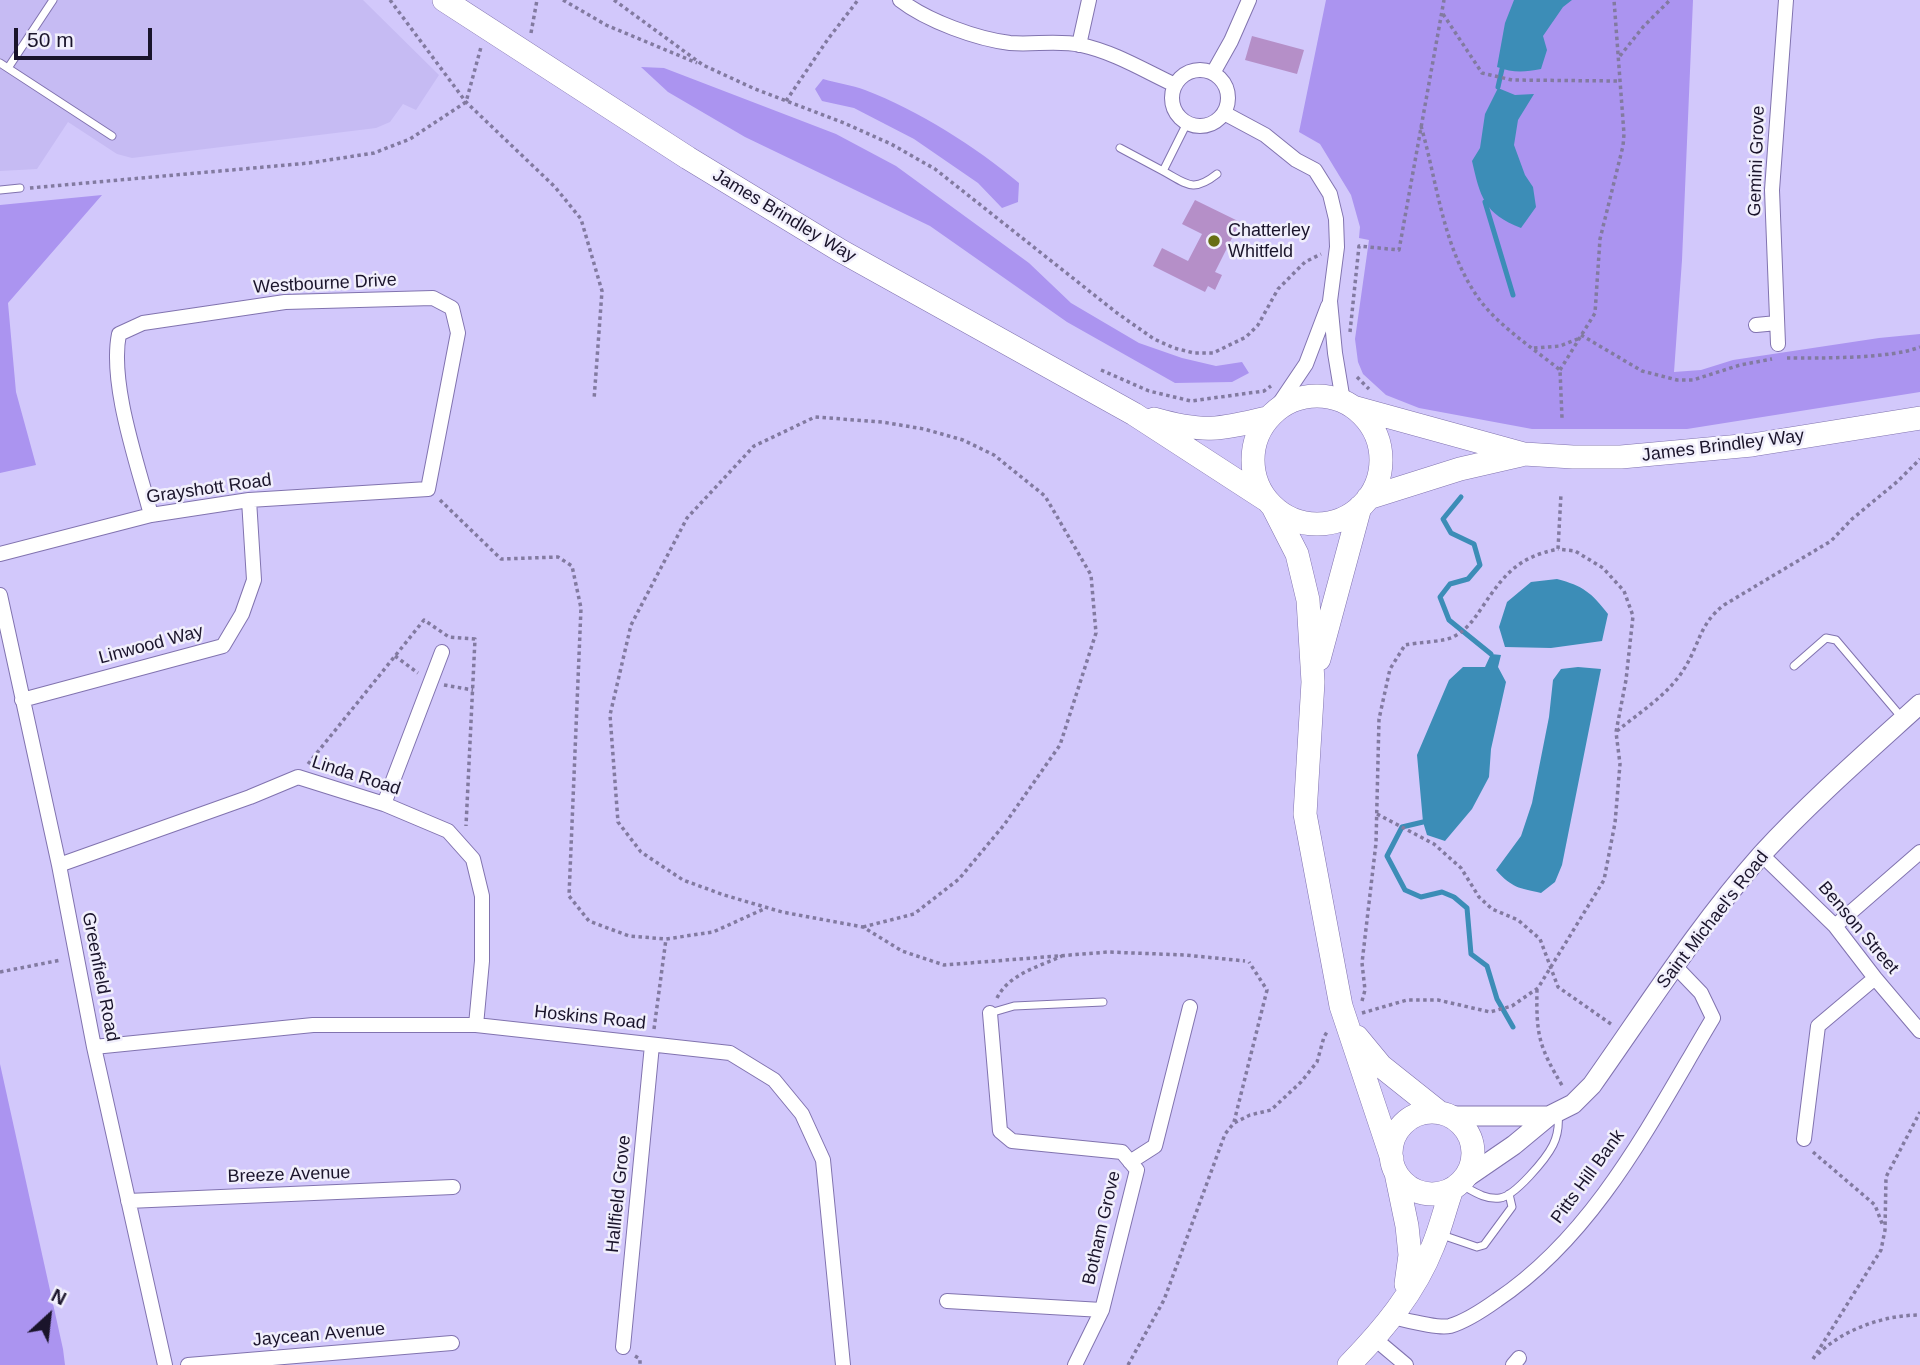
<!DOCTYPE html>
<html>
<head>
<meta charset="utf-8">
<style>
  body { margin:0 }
  #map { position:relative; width:1920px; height:1365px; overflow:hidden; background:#d2c8fb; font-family:Arial,sans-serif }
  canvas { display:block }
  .north { position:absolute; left:14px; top:1281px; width:70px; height:70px; -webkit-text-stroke:5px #f1effc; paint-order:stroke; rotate:27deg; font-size:19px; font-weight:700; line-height:28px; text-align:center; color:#1a142b }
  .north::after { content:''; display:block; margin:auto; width:24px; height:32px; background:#1a142b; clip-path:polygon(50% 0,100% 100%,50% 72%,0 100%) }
  .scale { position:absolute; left:14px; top:28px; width:138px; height:32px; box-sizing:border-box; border:4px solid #1a142b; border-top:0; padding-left:9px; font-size:21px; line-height:24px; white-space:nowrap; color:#1a142b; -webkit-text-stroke:5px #f1effc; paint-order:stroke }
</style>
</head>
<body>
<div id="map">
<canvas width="1920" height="1365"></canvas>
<div class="north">N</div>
<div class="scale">50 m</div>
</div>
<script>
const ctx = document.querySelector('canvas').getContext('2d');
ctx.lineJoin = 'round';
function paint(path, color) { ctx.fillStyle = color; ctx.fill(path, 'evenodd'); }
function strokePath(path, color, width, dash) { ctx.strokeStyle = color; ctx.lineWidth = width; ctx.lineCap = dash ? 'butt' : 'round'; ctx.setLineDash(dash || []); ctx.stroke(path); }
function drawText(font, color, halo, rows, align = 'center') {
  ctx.font = font + ' Arial,sans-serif'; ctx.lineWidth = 5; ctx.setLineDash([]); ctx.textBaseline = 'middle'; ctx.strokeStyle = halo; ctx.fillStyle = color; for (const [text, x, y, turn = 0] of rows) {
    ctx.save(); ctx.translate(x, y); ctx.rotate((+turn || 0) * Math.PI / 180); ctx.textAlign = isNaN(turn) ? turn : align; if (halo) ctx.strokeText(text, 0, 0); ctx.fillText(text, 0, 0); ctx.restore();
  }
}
paint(new Path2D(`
  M 0,0 L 363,0 L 439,75 L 416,110 L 403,104 L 390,122 L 376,128 L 132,158 L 117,154 L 68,122 L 37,169 L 0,171 Z`), '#c6bbf3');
paint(new Path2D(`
  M 1326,0 L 1693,0 L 1682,260 L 1674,372 L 1701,370 L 1733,360 L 1879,338 L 1920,334 L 1920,392 L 1687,429 L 1532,429 L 1419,408 L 1386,395 L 1363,374 L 1358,362 L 1355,339 L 1369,240 L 1359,238 L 1360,227 L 1351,195 L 1320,144 L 1299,132 Z
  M 641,67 L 664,68 L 836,134 L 896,166 L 1029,263 L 1071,303 L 1139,343 L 1182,358 L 1216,366 L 1242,362 L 1249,373 L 1232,382 L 1175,383 L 1067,322 L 930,226 L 745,137 L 668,92 Z
  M 823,79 C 837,83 852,85 865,90 C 918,110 976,147 1019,183 L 1018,202 L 1002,208 L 978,183 L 914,139 L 854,108 L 822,101 L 815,89 Z
  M 102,195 L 8,303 L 16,392 L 36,465 L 0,473 L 0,205 Z
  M 0,1064 L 63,1349 L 65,1365 L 0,1365 Z`), '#ab94f0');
paint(new Path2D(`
  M 1514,0 L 1572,0 L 1563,7 L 1543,36 L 1547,50 L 1541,69 C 1525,72 1513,73 1497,67 L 1505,23 Z
  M 1498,88 L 1515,95 L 1534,94 L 1518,120 L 1514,145 L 1525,175 L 1533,187 L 1536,207 L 1521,228 C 1484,214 1480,196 1472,161 L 1480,148 L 1485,114 Z
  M 1557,579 C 1583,586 1591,592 1608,614 L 1602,641 L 1551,648 L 1505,647 L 1499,627 L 1507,602 L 1531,582 Z
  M 1491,654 L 1501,655 L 1498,667 L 1506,682 L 1491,749 L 1489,777 L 1472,809 L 1445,841 L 1427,835 L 1423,822 L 1417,755 L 1449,680 L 1463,667 L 1485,667 Z
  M 1578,667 L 1601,669 L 1562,865 L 1555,882 L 1541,893 C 1519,888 1512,888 1496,870 L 1521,836 L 1532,803 L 1549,717 L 1553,680 L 1561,669 Z`), '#3c8db7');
strokePath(new Path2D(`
  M 1498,87 L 1502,69
  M 1485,202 L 1513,295
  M 1461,497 L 1443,519 L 1451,533 L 1474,544 L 1480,565 L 1468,579 L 1450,584 L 1440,597 L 1449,620 L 1491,654
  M 1423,822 L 1402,827 L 1387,856 L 1405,890 L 1421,897 L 1442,892 L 1454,897 L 1467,908 L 1471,954 L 1487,966 L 1497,999 L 1513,1027`), '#3c8db7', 5);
paint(new Path2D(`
  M 1252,36 L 1304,50 L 1297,74 L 1245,60 Z
  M 1195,200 L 1240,222 L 1215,272 L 1222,275 L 1215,290 L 1208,286 L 1205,292 L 1153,266 L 1162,248 L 1188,261 L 1202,234 L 1182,224 Z`), '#b58fc8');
const service = new Path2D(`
  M 0,63 L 112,136
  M 8,68 L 53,0
  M 1120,148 L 1163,171 L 1187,123
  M 1163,171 C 1187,184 1193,193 1217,174
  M 0,190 L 20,188
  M 1794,666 L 1826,638 L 1836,640 L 1903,719
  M 990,1013 L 1014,1006 L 1103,1002
  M 1460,1184 C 1473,1191 1485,1200 1500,1198 C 1515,1196 1546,1159 1553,1145 C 1558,1135 1559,1124 1558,1114
  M 1442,1235 L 1477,1247 L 1484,1245 L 1512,1207 L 1509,1194`);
const minor = new Path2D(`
  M 900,0 C 927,21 977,39 1010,43 C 1033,45 1058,40 1081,45 C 1114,52 1145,71 1175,85
  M 1079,45 L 1089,0
  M1172 98a28 28 0 1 1 56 0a28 28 0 1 1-56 0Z
  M 1213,73 L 1231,41 L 1249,0
  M 1224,113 L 1265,135 L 1296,160 L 1315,170 L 1330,194 L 1336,219 L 1337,247 L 1330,301 L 1335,353 L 1343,401
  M 1756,325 L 1777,323
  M 1778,344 L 1772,190 L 1786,0
  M 1275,410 L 1306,364 L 1328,306
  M 0,554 L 151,515 L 249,500 L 428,489 L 458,333 L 452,308 L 433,298 L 285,302 L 143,323 L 119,334 C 109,384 138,465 151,515
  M 0,595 L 59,865 L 94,1047 L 165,1365
  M 22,700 L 223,646 L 242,614 L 254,580 L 249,500
  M 384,804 L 442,652
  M 1762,855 L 1835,926 L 1875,978 L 1920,1031
  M 59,865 L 250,797 L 298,777 L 384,804 L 448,831 L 473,859 L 482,896 L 482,961 L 476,1025
  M 1835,926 L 1920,852
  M 990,1013 L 1000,1131 L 1012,1141 L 1122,1152 L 1137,1170 L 1102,1310
  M 94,1047 L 313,1025 L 476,1025 L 730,1053 L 774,1080 L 802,1114 L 823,1160 L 843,1365
  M 1804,1139 L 1818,1026 L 1875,978
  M 1130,1162 L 1155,1146 L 1190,1007
  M 128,1201 L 453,1187
  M 947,1301 L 1102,1310 L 1075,1365
  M 1392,1317 C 1406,1320 1438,1329 1450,1326 C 1467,1321 1483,1310 1497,1300 C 1597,1233 1653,1118 1713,1018 L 1701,993 L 1676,967
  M 1375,1339 L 1406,1365
  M 623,1347 L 652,1045
  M 188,1365 L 452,1343
  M 1513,1365 L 1519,1358`);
const tertiary = new Path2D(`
  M 1451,1116 L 1549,1116
  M 1463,1180 L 1514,1145 L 1549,1116 L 1573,1104 L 1592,1085 C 1647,1007 1699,925 1762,854 C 1811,801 1866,753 1920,704`);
const primary = new Path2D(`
  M 444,0 L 688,158 L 841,251 L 1134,414 L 1265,499
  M1253 460a64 64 0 1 1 128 0a64 64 0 1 1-128 0Z
  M 1353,407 L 1524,454 L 1573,457 L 1621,457 L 1752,445 L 1920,418
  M 1154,419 C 1204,433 1218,430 1267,418
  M 1368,498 L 1460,469 L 1521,455
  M 1273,507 L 1297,554 L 1308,600 L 1313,682 L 1305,814 L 1341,1006 L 1392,1159
  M 1319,659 L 1360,507
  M 1357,1037 L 1381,1066 L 1440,1113
  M1391 1153a41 41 0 1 1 82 0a41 41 0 1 1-82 0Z
  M 1396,1173 L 1407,1226 L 1410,1255 L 1406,1284
  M 1349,1365 C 1383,1330 1415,1292 1433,1246 C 1441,1227 1445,1208 1452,1189`);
strokePath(service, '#8173af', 9);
strokePath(minor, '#8173af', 16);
strokePath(tertiary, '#8173af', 21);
strokePath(primary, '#8173af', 24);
strokePath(new Path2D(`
  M 390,0 L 466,102 L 555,187 L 581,219 L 602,291 L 594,400
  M 563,0 L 606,25 L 697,63
  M 614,0 L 703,65 L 755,89 L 844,123 L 891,144 L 935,169 L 1117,313 L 1154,339 L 1174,348 L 1194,353 L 1213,353 L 1246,337 L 1258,325 L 1278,289 L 1305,262 L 1321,254
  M 1443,14 L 1482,73 L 1512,80 L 1618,81
  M 531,33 L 537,0
  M 1620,56 L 1643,27 L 1670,0
  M 786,101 L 828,39 L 858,0
  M 1421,126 C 1438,185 1443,252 1482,303 C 1503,329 1534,349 1560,370 L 1562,418
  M 30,188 L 309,163 L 374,153 L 410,139 L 466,102 L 481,47
  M 1350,332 L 1359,246 L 1399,250 L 1444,0
  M 1581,335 L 1642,371 L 1677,380 L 1693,380 L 1740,365 L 1772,359
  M 1534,348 L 1560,346 L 1580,338
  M 1787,358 C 1821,358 1890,359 1920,347
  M 1101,370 L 1149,391 L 1191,401 L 1264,391 L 1271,386
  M 1560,370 L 1595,313 L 1600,239 L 1623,146 L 1624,134 L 1614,0
  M 1357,377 L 1369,389
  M 440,500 L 501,559 L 558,557 L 572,566 L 581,608 L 569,896 L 589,921 L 629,936 L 666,939 L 713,932 L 764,909
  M 395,656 L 418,673
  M 444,685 L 473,690
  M 1617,731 C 1640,712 1669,694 1684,669 C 1700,644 1699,624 1724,605 L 1831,541 L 1852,519 L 1898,481 L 1920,459
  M 308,764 L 424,620 L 449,637 L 475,639 L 466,826
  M 1377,814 L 1434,844 L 1461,868 L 1479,897 L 1492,909 L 1518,920 L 1540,939 L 1558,987 L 1611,1024
  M 863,927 L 914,914 L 959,879 L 1004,825 L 1060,745 L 1096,633 L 1091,575 L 1045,496 L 994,455 L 963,440 L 924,429 L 882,422 L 815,417 L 754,446 L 687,518 L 631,625 L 610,715 L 618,822 L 641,852 L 683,880 L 724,895 L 782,912 L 863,927 L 902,951 L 944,965 L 1108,952 L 1185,955 L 1245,961
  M 0,972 L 61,960
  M 1537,989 C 1536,1035 1539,1047 1563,1087
  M 997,998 C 1009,974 1038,967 1062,956
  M 1362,1001 L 1365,990 L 1362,963 L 1376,843 L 1379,719 L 1390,669 L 1405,645 C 1419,642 1443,642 1453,637 C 1468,629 1474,619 1483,606 C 1505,573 1519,557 1558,549 L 1561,494
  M 1362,1013 L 1407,1000 L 1438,1000 L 1490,1012 L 1512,1006 L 1538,988 L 1604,880 L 1615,823 L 1620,764 L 1616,732 L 1626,680 L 1633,616 L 1624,591 L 1603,568 L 1575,551 L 1558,549
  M 654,1029 L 666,939
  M 1234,1122 L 1267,990 L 1249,962
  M 1813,1152 L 1875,1205 L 1883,1226
  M 1818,1354 C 1844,1329 1884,1315 1920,1315
  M 635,1356 L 640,1359 L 640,1365
  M 1813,1359 L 1881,1250 L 1885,1230 L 1886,1177 L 1920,1112
  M 1128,1365 L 1164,1300 L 1225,1134 L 1234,1123 L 1250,1115 L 1271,1110 L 1301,1082 L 1317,1062 L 1324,1037 L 1327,1032`), '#827aa0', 3.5, [3.5, 3.5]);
strokePath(service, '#fff', 7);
strokePath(minor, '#fff', 14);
strokePath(tertiary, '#fff', 19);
strokePath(primary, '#fff', 23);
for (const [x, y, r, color] of [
  [1214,241,7,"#676e14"]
]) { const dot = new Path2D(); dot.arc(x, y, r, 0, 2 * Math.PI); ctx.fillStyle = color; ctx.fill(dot); strokePath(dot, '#f1effc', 2.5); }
drawText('18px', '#1a142b', '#f1effc', [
  ["Gemini Grove",1757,161,-88],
  ["James Brindley Way",784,216,31],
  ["Westbourne Drive",325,284,-3],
  ["James Brindley Way",1723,446,-7],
  ["Grayshott Road",209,489,-8],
  ["Linwood Way",151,645,-15],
  ["Linda Road",356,776,18],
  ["Saint Michael's Road",1713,920,-52],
  ["Benson Street",1858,928,50],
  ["Greenfield Road",100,977,79],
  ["Hoskins Road",590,1018,6],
  ["Breeze Avenue",289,1175,-2],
  ["Pitts Hill Bank",1588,1177,-54],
  ["Hallfield Grove",619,1194,-84],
  ["Botham Grove",1102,1228,-77],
  ["Jaycean Avenue",319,1335,-5]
]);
drawText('18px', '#1a142b', '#f1effc', [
  ["Chatterley",1228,231],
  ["Whitfeld",1228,252]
], 'left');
</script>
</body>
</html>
